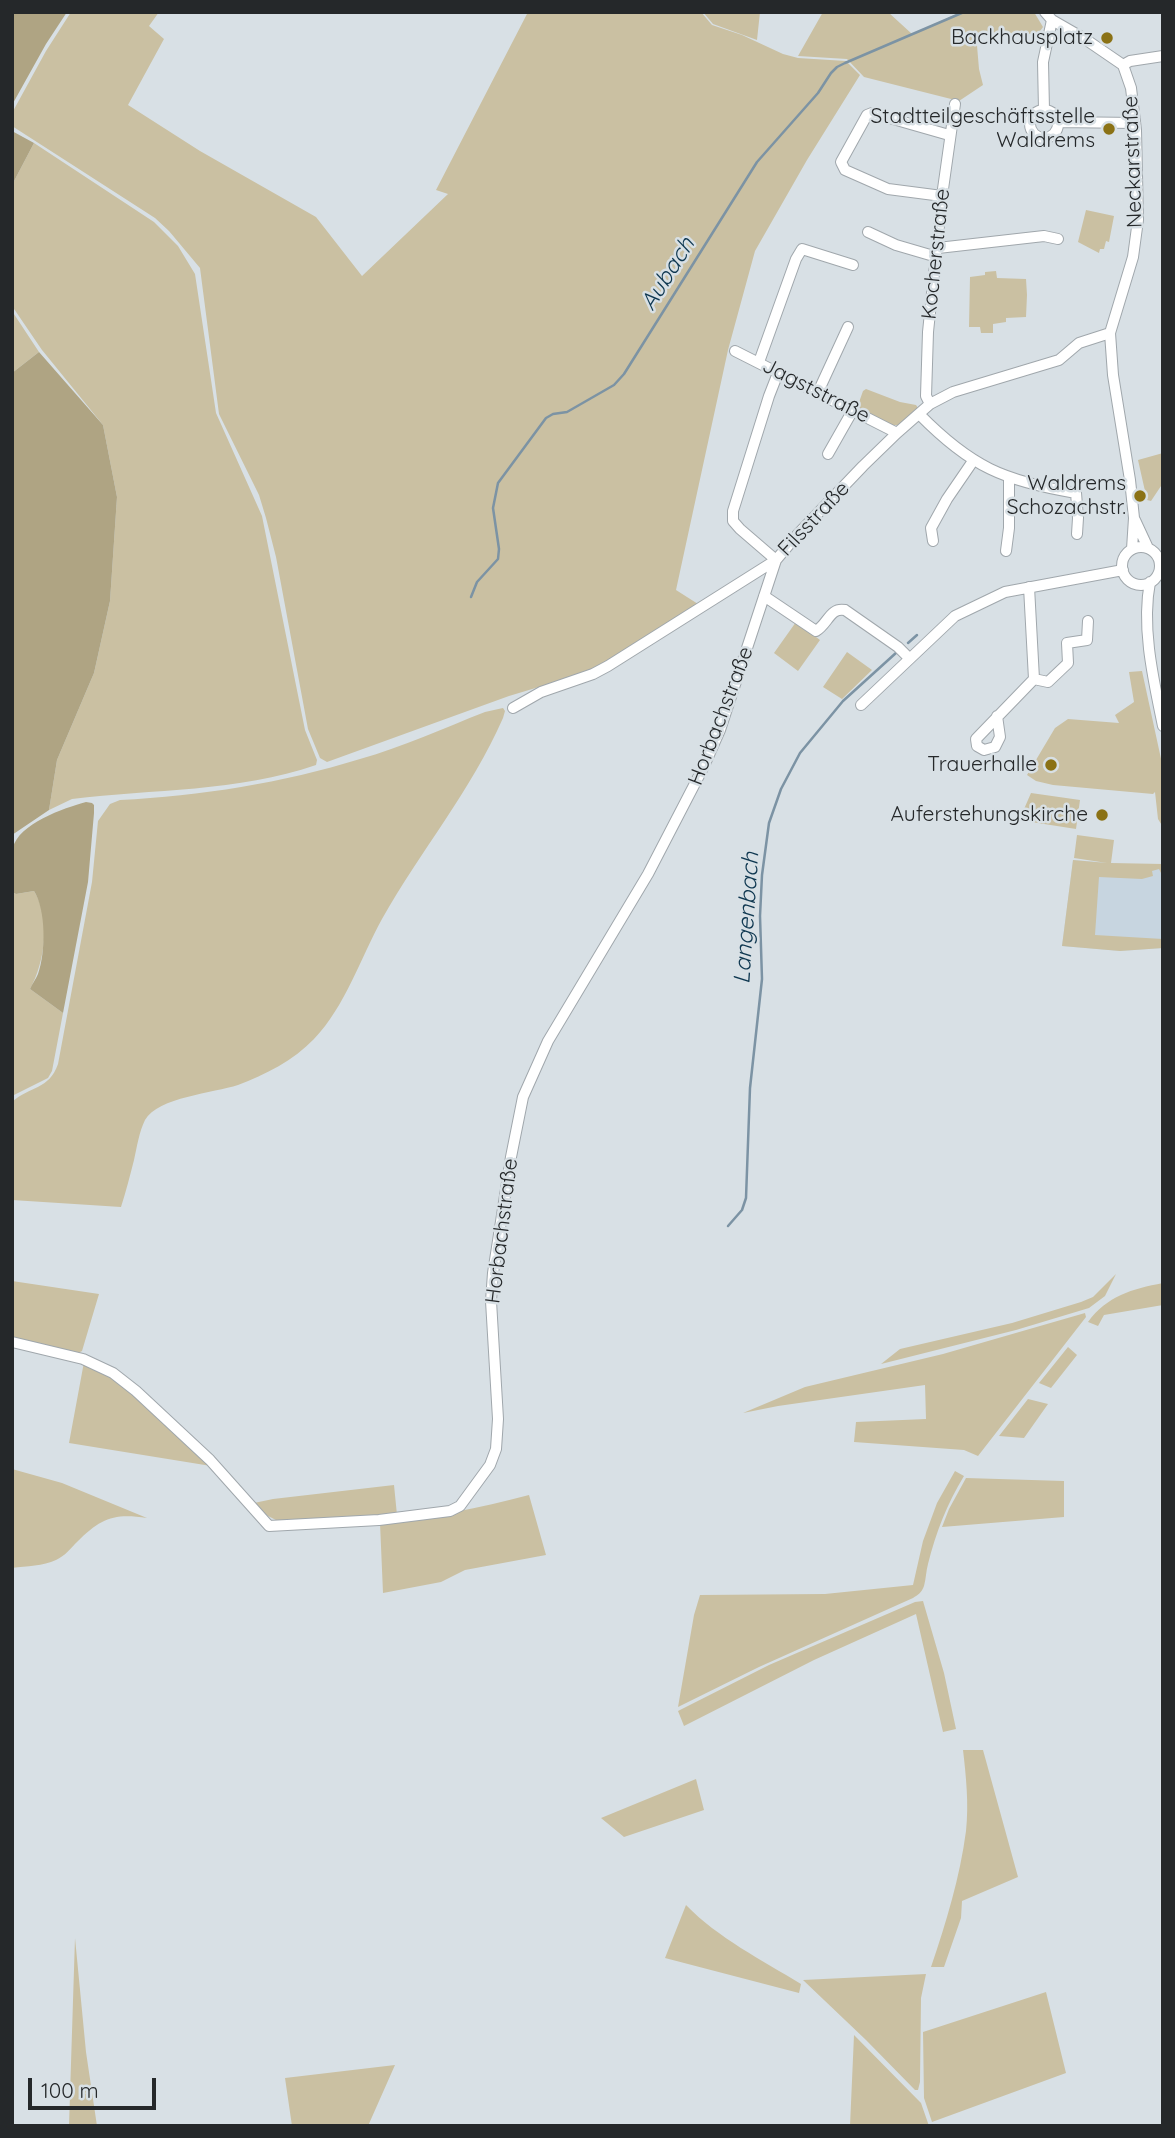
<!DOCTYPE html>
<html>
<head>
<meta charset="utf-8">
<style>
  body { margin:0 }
  #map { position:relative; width:1175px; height:2138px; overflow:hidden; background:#d8e0e5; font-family:Quicksand,sans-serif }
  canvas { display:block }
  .frame { position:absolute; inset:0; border:14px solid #25282a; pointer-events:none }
  .scale { position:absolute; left:28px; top:2078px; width:128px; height:32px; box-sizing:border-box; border:4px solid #25282a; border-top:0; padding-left:9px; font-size:21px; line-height:24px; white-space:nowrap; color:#25282a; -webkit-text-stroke:5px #d8e0e5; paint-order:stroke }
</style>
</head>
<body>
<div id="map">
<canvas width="1175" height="2138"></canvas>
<div class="frame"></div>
<div class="scale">100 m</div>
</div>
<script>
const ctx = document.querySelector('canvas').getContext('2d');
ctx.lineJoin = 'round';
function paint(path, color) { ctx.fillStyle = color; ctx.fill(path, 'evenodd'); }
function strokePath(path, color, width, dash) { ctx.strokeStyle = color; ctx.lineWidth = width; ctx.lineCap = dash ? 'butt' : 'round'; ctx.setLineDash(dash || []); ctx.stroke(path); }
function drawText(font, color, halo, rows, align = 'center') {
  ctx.font = font + ' Quicksand,sans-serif'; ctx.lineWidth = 5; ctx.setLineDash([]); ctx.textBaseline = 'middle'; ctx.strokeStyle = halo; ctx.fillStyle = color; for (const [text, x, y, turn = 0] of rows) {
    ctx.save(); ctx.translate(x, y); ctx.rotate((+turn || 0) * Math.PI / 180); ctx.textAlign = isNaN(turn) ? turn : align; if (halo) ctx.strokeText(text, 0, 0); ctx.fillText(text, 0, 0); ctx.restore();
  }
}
paint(new Path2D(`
  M 1073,860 L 1122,864 L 1163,864 L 1163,948 L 1120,951 L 1062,946 Z`), '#c7d5e0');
paint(new Path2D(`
  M 71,12 L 159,12 L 149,26 L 164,39 L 128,105 L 200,151 L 316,217 L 362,276 L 448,194 L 436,190 L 528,12 L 701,12 L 712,25 L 742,35 L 783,54 L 798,58 L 846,61 L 860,75 L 807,160 L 755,251 L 728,350 L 676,590 L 698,604 L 592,671 L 509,696 L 327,762 L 320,758 L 308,729 L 276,557 L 266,518 L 259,495 L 219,414 L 200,268 L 169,231 L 155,218 L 12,126 L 12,113 L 46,51 Z
  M 703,12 L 760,12 L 757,40 L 713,24 Z
  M 823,12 L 888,12 L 912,34 L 961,12 L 1034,12 L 1043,27 L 1038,34 L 996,33 L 976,34 L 979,69 L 983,85 L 959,101 L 864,77 L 847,59 L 798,56 Z
  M 34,143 L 154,222 L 178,246 L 195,274 L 216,413 L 262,516 L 305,730 L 317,760 L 316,765 C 238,792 153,789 72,799 L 49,810 L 57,760 L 94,673 L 110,601 L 117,497 L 103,425 L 42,350 L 12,306 L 12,185 Z
  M 1086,210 L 1114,216 L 1109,242 L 1106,241 L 1104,249 L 1100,249 L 1099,253 L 1078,242 Z
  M 996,271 L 997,278 L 1026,279 L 1027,295 L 1026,317 L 1006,318 L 1006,322 L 993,324 L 993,333 L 981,333 L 980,327 L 969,327 L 970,277 L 985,275 L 985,272 Z
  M 12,311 L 39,352 L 12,373 Z
  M 866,389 L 900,402 L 916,405 L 918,408 L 899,425 L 892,425 L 857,408 L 863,391 Z
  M 1163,453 L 1163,483 L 1151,501 L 1147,500 L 1138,460 Z
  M 796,622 L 820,640 L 798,671 L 774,653 Z
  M 847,652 L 872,670 L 842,699 L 823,687 Z
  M 1142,671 L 1163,768 L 1163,827 L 1158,819 L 1155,792 L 1153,794 L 1053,785 L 1036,781 L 1027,775 L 1055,728 L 1068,719 L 1119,723 L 1115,715 L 1134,702 L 1129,672 Z
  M 503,708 L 505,711 L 503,718 C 471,791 421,850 382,919 C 361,957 345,1007 314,1039 C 294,1060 265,1075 238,1085 C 214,1093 158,1097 145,1120 C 139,1132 137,1147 134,1160 C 130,1176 126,1191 121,1207 L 12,1200 L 12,1102 C 30,1086 49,1090 58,1064 L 92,882 L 98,821 L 110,804 L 120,800 C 200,796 283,783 360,759 C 403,747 444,728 485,712 Z
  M 1031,793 L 1080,800 L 1076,829 L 1025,821 L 1021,816 Z
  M 1077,835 L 1114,840 L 1111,863 L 1163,864 L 1163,873 L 1161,873 L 1159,869 L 1152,871 L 1153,876 L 1142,879 L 1099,877 L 1095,935 L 1163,939 L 1163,948 L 1120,951 L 1062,946 L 1073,860 L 1107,863 L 1074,858 Z
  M 34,891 C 51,918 45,962 30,989 L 63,1013 L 52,1071 L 48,1078 L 12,1096 L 12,892 L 16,894 Z
  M 1116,1274 L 1105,1296 L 1089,1308 L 1016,1330 L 881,1364 L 900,1349 L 1012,1323 L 1081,1302 L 1093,1297 Z
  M 12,1281 L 99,1294 L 82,1351 L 78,1353 L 12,1338 Z
  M 1163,1283 L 1163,1305 L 1104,1315 L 1098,1326 L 1088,1322 C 1107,1296 1132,1289 1163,1283 Z
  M 1085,1313 L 1086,1317 L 978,1456 L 964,1450 L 854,1442 L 856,1422 L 926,1419 L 925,1385 L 778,1406 L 743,1413 L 805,1387 L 943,1354 Z
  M 1068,1347 L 1077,1355 L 1051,1388 L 1039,1383 Z
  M 84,1362 L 123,1384 L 211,1466 L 69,1443 Z
  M 1028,1399 L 1048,1404 L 1024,1438 L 999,1436 Z
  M 12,1469 L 62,1483 L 147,1518 C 114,1513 101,1518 77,1542 C 71,1548 65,1556 56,1560 C 43,1566 27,1566 12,1568 Z
  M 955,1471 L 964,1476 C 947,1504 936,1532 928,1564 C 926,1571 926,1579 924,1586 C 922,1592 918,1595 913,1598 L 759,1667 L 678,1707 L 694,1615 L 700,1595 L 825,1594 L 913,1585 L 923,1541 L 937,1503 Z
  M 966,1478 L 1064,1481 L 1064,1517 L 942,1527 L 949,1509 Z
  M 394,1485 L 397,1515 L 278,1521 L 264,1514 L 254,1503 L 273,1499 Z
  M 529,1495 L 546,1555 L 465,1570 L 441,1582 L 383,1593 L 380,1523 C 431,1518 479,1508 529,1495 Z
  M 923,1601 L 944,1673 L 956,1729 L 943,1732 L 916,1614 L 814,1660 L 684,1726 L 678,1711 L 769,1665 L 915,1602 Z
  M 963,1750 L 983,1750 L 1018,1877 L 962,1901 L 961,1918 L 944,1967 L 931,1967 C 946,1923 960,1877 966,1831 C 969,1804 966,1776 963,1750 Z
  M 696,1779 L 704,1810 L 624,1837 L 601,1818 Z
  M 686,1905 C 718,1938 762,1960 801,1984 L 799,1993 L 665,1958 Z
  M 75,1938 L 86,2052 L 97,2126 L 69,2126 Z
  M 926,1974 L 921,1998 L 920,2082 L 918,2090 L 915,2090 L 866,2040 L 803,1980 Z
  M 1046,1992 L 1066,2073 L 932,2122 L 924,2098 L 923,2032 Z
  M 854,2035 L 921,2103 L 929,2126 L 850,2126 Z
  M 395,2065 L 368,2126 L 292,2126 L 285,2078 Z`), '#cac0a2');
paint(new Path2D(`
  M 12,12 L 67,12 L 46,44 L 12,105 Z
  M 12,131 L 34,143 L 12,185 Z
  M 39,352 L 103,425 L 117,497 L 110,601 L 94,673 L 57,760 L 49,810 L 12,835 L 12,373 Z
  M 86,802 L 92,803 L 94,805 L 94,813 L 88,882 L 63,1013 L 30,989 C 32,984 36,979 38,974 C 46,952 46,910 34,891 L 16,894 L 12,892 C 12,878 10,861 13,848 C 18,824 64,808 86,802 Z`), '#afa483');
strokePath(new Path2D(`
  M 471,597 L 477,582 L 498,559 L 499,549 L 493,508 L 498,483 L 546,418 L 553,414 L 567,412 L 614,385 L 624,374 L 757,162 L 818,93 L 831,73 L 837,67 L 845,63 L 964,12
  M 908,643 L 917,635
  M 728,1226 L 742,1210 L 746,1198 L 750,1088 L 762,979 L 760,916 L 762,875 L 769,823 L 781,789 L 800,753 L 843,701 L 897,652`), '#7c93a4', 2.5);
const minor = new Path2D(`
  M 1045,12 L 1052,20 L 1085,39 L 1123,65 L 1131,88 L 1136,130 L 1138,220 L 1133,257 L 1110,333 L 1113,375 L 1130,480 L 1134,518 L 1132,549
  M 1123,65 L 1130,61 L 1163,56
  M 1044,110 L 1043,62 L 1052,20
  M1030 124a14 14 0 1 1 28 0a14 14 0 1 1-28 0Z
  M 1058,122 L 1135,123
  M 942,196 L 888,189 L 845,170 L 841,162 L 867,115 L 872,113 L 949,135
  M 868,232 L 896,245 L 937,257
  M 938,248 L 1044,236 L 1058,239
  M 735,351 L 897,433
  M 759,362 L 796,259 L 802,249 L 853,265
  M 818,392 L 848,327
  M 930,404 L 926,396 L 928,332 L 942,196 L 955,104
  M 919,414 C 971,467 1004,481 1076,493 L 1078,518 L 1077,534
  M 828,454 L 853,410
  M 1135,520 L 1148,548
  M 933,541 L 931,528 L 947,499 L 973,461
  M1122 566a19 19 0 1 1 38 0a19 19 0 1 1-38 0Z
  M 1006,551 L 1009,528 L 1009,478
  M 776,560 L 740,529 L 733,521 L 733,511 L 769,396 L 778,373
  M 1150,582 C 1141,628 1154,682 1163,726
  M 764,596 L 816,631 C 828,624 830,607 845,610 L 898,647 L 909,658
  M 1034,679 L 1048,682 L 1068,663 L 1067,643 L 1087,640 L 1088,621
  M 861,705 L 955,616 L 1005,592 L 1123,570
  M 513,708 L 541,692 L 593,674 L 608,666 L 776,560 L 798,534 L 863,466 L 897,433 L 930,404 L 953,392 L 1059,360 L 1079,343 L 1110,333
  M 997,716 L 1000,737 L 995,747 L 984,750 L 977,746 L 976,739 L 1034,679 L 1029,587
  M 12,1342 L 83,1359 L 113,1373 L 136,1391 L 210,1460 L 269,1526 L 379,1520 L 450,1511 L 460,1506 L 490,1465 L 496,1449 L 498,1419 L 491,1301 L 493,1273 L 511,1157 L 523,1097 L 548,1041 L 648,874 L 704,766 L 720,730 L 776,560`);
strokePath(minor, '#a0a7ac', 12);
strokePath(minor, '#fff', 10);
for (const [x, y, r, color] of [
  [1107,38,7,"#8b7215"],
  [1109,129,7,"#8b7215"],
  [1140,496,7,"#8b7215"],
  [1051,765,7,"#8b7215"],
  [1102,815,7,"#8b7215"]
]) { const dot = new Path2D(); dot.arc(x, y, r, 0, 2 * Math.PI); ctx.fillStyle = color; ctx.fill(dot); strokePath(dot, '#d8e0e5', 2.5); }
drawText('21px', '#25282a', '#d8e0e5', [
  ["Backhausplatz",1093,38],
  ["Stadtteilgeschäftsstelle",1095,117],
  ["Waldrems",1095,141],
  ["Waldrems",1126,484],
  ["Schozachstr.",1126,508],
  ["Trauerhalle",1037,765],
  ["Auferstehungskirche",1088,815]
], 'right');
drawText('21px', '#25282a', '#d8e0e5', [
  ["Neckarstraße",1133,162,-92],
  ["Kocherstraße",936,254,-84],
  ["Jagststraße",816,391,27],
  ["Filsstraße",814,519,-47],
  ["Horbachstraße",721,716,-69],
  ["Horbachstraße",502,1231,-83]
]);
drawText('italic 23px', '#0e3750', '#d8e0e5', [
  ["Aubach",668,274,-58],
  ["Langenbach",747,918,-86]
]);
</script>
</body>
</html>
